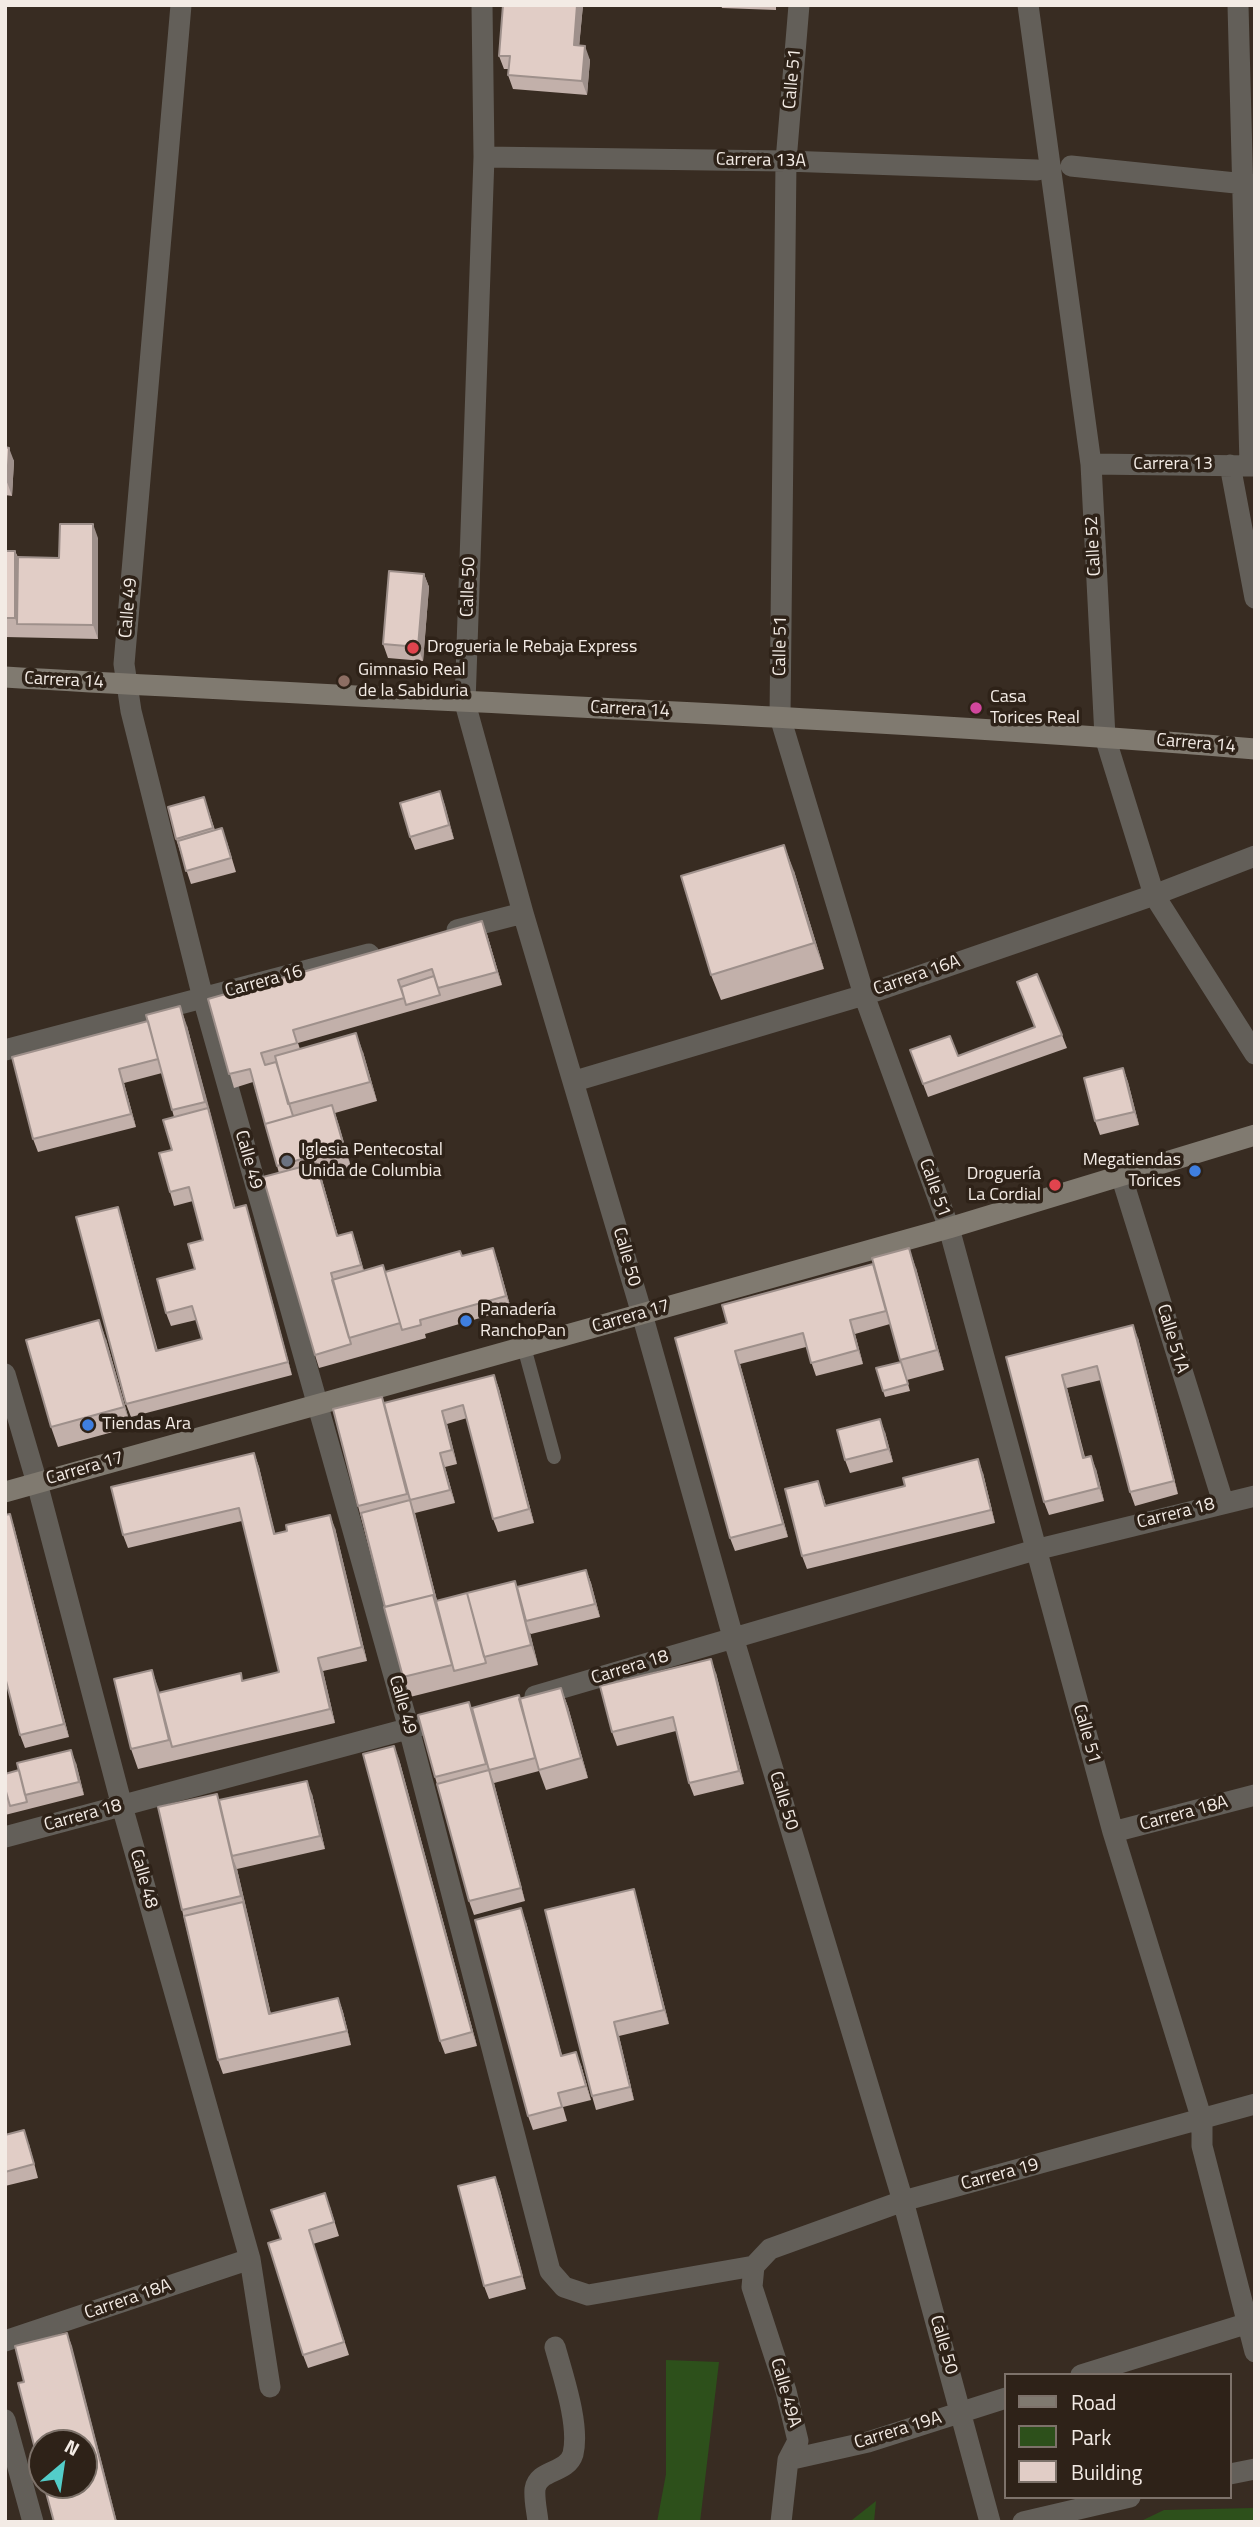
<!DOCTYPE html>
<html>
<head>
<meta charset="utf-8">
<style>
  body { margin:0 }
  #map { position:relative; width:1260px; height:2527px; overflow:hidden; background:#382c22; font-family:"Titillium Web",sans-serif }
  canvas { display:block }
  .frame { position:absolute; inset:0; border:7px solid #f3ebe5; pointer-events:none }
  .legend { position:absolute; left:1004px; top:2373px; width:228px; height:126px; box-sizing:border-box; background:#2e2218; border:2px solid #7d726a; margin:0; padding:9px 12px; list-style:none; font-size:21px; color:#f3ebe5 }
  .legend li { display:flex; align-items:center; gap:14px; height:35px }
  .legend b { width:35px; border:2px solid #7d726a }
  .north { position:absolute; left:28px; top:2429px; width:70px; height:70px; box-sizing:border-box; background:#2e2218; border:2px solid #7d726a; border-radius:50%; rotate:29deg; font-size:19px; font-weight:700; line-height:28px; text-align:center; color:#f3ebe5 }
  .north::after { content:''; display:block; margin:auto; width:24px; height:32px; background:#53cdc9; clip-path:polygon(50% 0,100% 100%,50% 72%,0 100%) }
</style>
</head>
<body>
<div id="map">
<canvas width="1260" height="2527"></canvas>
<div class="frame"></div>
<ul class="legend">
<li><b style="height:9px;background:#807a70"></b>Road</li>
<li><b style="height:19px;background:#2d501b"></b>Park</li>
<li><b style="height:19px;background:#e1cdc6"></b>Building</li>
</ul>
<div class="north">N</div>
</div>
<script>
const ctx = document.querySelector('canvas').getContext('2d');
ctx.lineJoin = 'round';
function paint(path, color) { ctx.fillStyle = color; ctx.fill(path, 'evenodd'); }
function strokePath(path, color, width, dash) { ctx.strokeStyle = color; ctx.lineWidth = width; ctx.lineCap = dash ? 'butt' : 'round'; ctx.setLineDash(dash || []); ctx.stroke(path); }
function drawText(font, color, halo, rows, align = 'center') {
  ctx.font = font + ' "Titillium Web",sans-serif'; ctx.lineWidth = 7; ctx.setLineDash([]); ctx.textBaseline = 'middle'; ctx.strokeStyle = halo; ctx.fillStyle = color; for (const [text, x, y, turn = 0] of rows) {
    ctx.save(); ctx.translate(x, y); ctx.rotate((+turn || 0) * Math.PI / 180); ctx.textAlign = isNaN(turn) ? turn : align; if (halo) ctx.strokeText(text, 0, 0); ctx.fillText(text, 0, 0); ctx.restore();
  }
}
paint(new Path2D(`
  M 666,2360 L 719,2362 L 700,2522 L 657,2522 L 666,2474 Z
  M 876,2501 L 874,2522 L 852,2522 L 852,2520 Z
  M 1255,2508 L 1255,2522 L 1139,2522 L 1164,2510 Z`), '#2d501b');
strokePath(new Path2D(`
  M 524,1347 L 554,1457`), '#635f59', 14);
strokePath(new Path2D(`
  M 181,5 L 124,664 L 131,711 L 203,998 L 409,1729 L 550,2271 L 564,2287 L 588,2295 L 754,2266
  M 482,5 L 484,157 L 465,703 L 523,913 L 642,1314 L 733,1637 L 903,2201 L 990,2522
  M 799,5 L 786,161 L 780,717 L 864,995 L 949,1228 L 1113,1832 L 1202,2120 L 1202,2146 L 1255,2352
  M 1028,5 L 1091,464 L 1105,737 L 1154,895 L 1255,1054
  M 1238,5 L 1250,465
  M 484,157 L 786,161 L 1037,170
  M 1071,166 L 1255,185
  M 1091,464 L 1255,466
  M 1230,465 L 1255,598
  M 457,930 L 523,913
  M 5,1050 L 369,954
  M 575,1081 L 864,995 L 1154,895 L 1255,856
  M 1121,1175 L 1223,1502
  M 5,1374 L 37,1483 L 122,1806 L 250,2259 L 270,2387
  M 535,1696 L 1035,1550 L 1255,1496
  M 1113,1832 L 1255,1795
  M 5,1837 L 422,1725
  M 5,2341 L 250,2259
  M 1081,2375 L 1255,2321
  M 5,2420 L 33,2522
  M 788,2460 L 868,2442 L 1006,2398
  M 1230,2474 L 1255,2469
  M 538,2522 C 537,2511 534,2500 535,2489 C 538,2469 567,2474 573,2454 C 580,2425 563,2376 555,2347
  M 781,2522 L 788,2460 L 798,2441 L 786,2391 L 752,2287 L 754,2266 L 770,2249 L 903,2201 L 1255,2104
  M 1023,2522 L 1130,2497`), '#635f59', 21);
strokePath(new Path2D(`
  M 5,677 C 422,702 839,715 1255,749
  M 5,1492 L 949,1228 L 1255,1135`), '#807a70', 21);
paint(new Path2D(`
  M 583,5 L 579,46 L 590,60 L 587,95 L 513,89 L 508,75 L 509,69 L 504,69 L 499,56 Z
  M 721,5 L 776,5 L 776,10 L 722,8 Z
  M 5,447 L 14,461 L 12,496 L 5,495 Z
  M 98,538 L 98,639 L 5,637 L 5,551 L 15,551 L 18,557 L 59,558 Z
  M 424,574 L 429,587 L 423,661 L 388,658 L 383,644 Z
  M 440,791 L 454,839 L 415,850 L 410,837 Z
  M 204,797 L 215,830 L 227,842 L 236,872 L 191,884 L 176,839 Z
  M 794,871 L 824,969 L 721,1000 L 711,975 Z
  M 487,934 L 502,985 L 298,1043 L 300,1049 L 363,1052 L 377,1101 L 335,1113 L 351,1167 L 321,1176 L 338,1236 L 352,1232 L 364,1271 L 385,1272 L 462,1256 L 498,1262 L 511,1309 L 425,1334 L 426,1338 L 319,1368 L 315,1355 L 279,1173 L 253,1082 L 234,1088 L 208,999 Z
  M 187,1026 L 235,1207 L 250,1218 L 292,1375 L 131,1417 L 126,1404 L 118,1207 L 122,1220 L 158,1351 L 202,1339 L 196,1320 L 171,1326 L 166,1313 L 195,1269 L 203,1240 L 193,1201 L 174,1206 L 170,1192 L 174,1117 L 162,1073 L 124,1083 L 136,1127 L 38,1152 L 33,1139 L 12,1057 Z
  M 1062,1035 L 1067,1048 L 928,1097 L 910,1050 L 958,1056 Z
  M 1123,1068 L 1128,1082 L 1139,1125 L 1100,1135 L 1095,1121 Z
  M 916,1268 L 944,1370 L 907,1380 L 906,1377 L 910,1391 L 885,1397 L 883,1391 L 901,1362 L 890,1324 L 855,1334 L 863,1364 L 816,1376 L 806,1347 L 740,1364 L 788,1537 L 735,1551 L 730,1538 L 727,1323 Z
  M 1138,1338 L 1178,1494 L 1135,1506 L 1130,1492 L 1101,1380 L 1067,1388 L 1085,1457 L 1096,1469 L 1104,1501 L 1049,1515 L 1044,1502 L 1006,1357 Z
  M 106,1339 L 131,1427 L 58,1447 L 51,1427 Z
  M 494,1375 L 499,1389 L 534,1523 L 498,1532 L 493,1519 L 467,1418 L 447,1424 L 457,1464 L 445,1467 L 455,1503 L 415,1513 L 437,1601 L 515,1581 L 517,1587 L 586,1570 L 591,1583 L 600,1617 L 531,1634 L 530,1633 L 538,1665 L 410,1697 L 403,1677 L 358,1506 L 382,1397 L 384,1403 Z
  M 885,1432 L 893,1462 L 850,1473 L 845,1460 Z
  M 254,1453 L 259,1467 L 275,1534 L 335,1528 L 367,1661 L 323,1671 L 335,1723 L 138,1769 L 131,1749 L 160,1693 L 243,1681 L 279,1672 L 242,1521 L 128,1548 L 123,1535 Z
  M 983,1473 L 995,1523 L 807,1569 L 802,1556 L 823,1495 L 826,1506 Z
  M 10,1514 L 14,1527 L 69,1737 L 25,1748 L 20,1735 Z
  M 716,1673 L 744,1784 L 694,1796 L 689,1783 L 676,1731 L 617,1746 L 612,1732 Z
  M 561,1688 L 568,1707 L 588,1778 L 546,1790 L 539,1771 L 494,1783 L 525,1901 L 474,1915 L 469,1901 L 435,1777 L 520,1699 Z
  M 399,1759 L 477,2046 L 445,2054 L 440,2041 Z
  M 76,1763 L 84,1795 L 5,1815 L 5,1774 Z
  M 217,1794 L 219,1800 L 312,1794 L 325,1849 L 237,1869 L 271,2014 L 338,1998 L 343,2012 L 351,2045 L 223,2074 L 218,2060 L 182,1910 Z
  M 638,1903 L 669,2024 L 619,2036 L 634,2100 L 596,2110 L 592,2096 Z
  M 526,1922 L 562,2056 L 581,2065 L 591,2100 L 563,2107 L 567,2121 L 533,2130 L 528,2116 Z
  M 5,2135 L 29,2144 L 38,2178 L 5,2186 Z
  M 495,2177 L 500,2190 L 526,2289 L 489,2299 L 484,2286 Z
  M 330,2207 L 339,2236 L 313,2244 L 349,2355 L 308,2368 L 303,2355 L 281,2239 Z`), '#c2b0aa');
paint(new Path2D(`
  M 577,5 L 583,5 L 578,59 L 574,45 Z
  M 585,46 L 590,60 L 587,95 L 582,81 Z
  M 9,448 L 14,461 L 12,496 L 7,482 Z
  M 93,524 L 98,538 L 98,639 L 93,625 Z
  M 15,551 L 23,571 L 17,624 L 15,618 Z
  M 424,574 L 429,587 L 423,661 L 418,647 Z
  M 440,791 L 445,805 L 454,839 L 449,825 Z
  M 784,845 L 794,871 L 824,969 L 814,943 Z
  M 482,921 L 487,934 L 502,985 L 497,972 Z
  M 180,1006 L 187,1026 L 213,1122 L 205,1102 Z
  M 356,1033 L 363,1052 L 377,1101 L 370,1082 Z
  M 1123,1068 L 1128,1082 L 1139,1125 L 1134,1112 Z
  M 119,1069 L 124,1083 L 136,1127 L 131,1114 Z
  M 332,1105 L 339,1125 L 351,1167 L 344,1147 Z
  M 208,1108 L 213,1122 L 239,1221 L 234,1208 Z
  M 316,1163 L 321,1176 L 342,1250 L 337,1236 Z
  M 246,1205 L 250,1218 L 292,1375 L 288,1362 Z
  M 118,1207 L 122,1220 L 161,1365 L 156,1351 Z
  M 352,1232 L 357,1246 L 366,1278 L 361,1265 Z
  M 493,1248 L 498,1262 L 511,1309 L 506,1296 Z
  M 909,1248 L 916,1268 L 944,1370 L 937,1350 Z
  M 99,1320 L 106,1339 L 131,1427 L 124,1407 Z
  M 850,1320 L 855,1334 L 863,1364 L 858,1350 Z
  M 1133,1325 L 1138,1338 L 1178,1494 L 1174,1481 Z
  M 735,1351 L 740,1364 L 788,1537 L 783,1524 Z
  M 494,1375 L 499,1389 L 534,1523 L 529,1509 Z
  M 1062,1375 L 1067,1388 L 1088,1471 L 1083,1458 Z
  M 442,1411 L 447,1424 L 457,1464 L 452,1450 Z
  M 880,1419 L 885,1432 L 893,1462 L 888,1449 Z
  M 254,1453 L 259,1467 L 279,1548 L 274,1534 Z
  M 440,1453 L 445,1467 L 455,1503 L 450,1490 Z
  M 1091,1456 L 1096,1469 L 1104,1501 L 1099,1488 Z
  M 978,1459 L 983,1473 L 995,1523 L 991,1510 Z
  M 410,1500 L 415,1514 L 455,1671 L 454,1671 L 452,1665 Z
  M 10,1514 L 14,1527 L 69,1737 L 64,1724 Z
  M 330,1515 L 335,1528 L 367,1661 L 362,1647 Z
  M 586,1570 L 591,1583 L 600,1617 L 595,1604 Z
  M 515,1581 L 522,1600 L 526,1621 L 530,1633 L 538,1665 L 531,1645 Z
  M 318,1658 L 323,1671 L 335,1723 L 330,1709 Z
  M 711,1659 L 716,1673 L 744,1784 L 739,1771 Z
  M 152,1670 L 159,1690 L 173,1746 L 172,1747 L 169,1740 Z
  M 561,1688 L 568,1707 L 588,1778 L 581,1758 Z
  M 394,1746 L 399,1759 L 477,2046 L 472,2032 Z
  M 71,1750 L 76,1763 L 84,1795 L 79,1782 Z
  M 489,1770 L 494,1783 L 525,1901 L 521,1888 Z
  M 307,1781 L 312,1794 L 325,1849 L 320,1836 Z
  M 217,1794 L 224,1814 L 232,1856 L 237,1869 L 248,1916 L 241,1896 Z
  M 634,1889 L 638,1903 L 669,2024 L 664,2010 Z
  M 243,1902 L 248,1916 L 274,2028 L 269,2014 Z
  M 521,1908 L 526,1922 L 566,2069 L 561,2056 Z
  M 338,1998 L 343,2012 L 351,2045 L 347,2031 Z
  M 614,2022 L 619,2036 L 634,2100 L 630,2087 Z
  M 576,2052 L 581,2065 L 591,2100 L 586,2086 Z
  M 495,2177 L 500,2190 L 526,2289 L 522,2276 Z
  M 67,2333 L 72,2346 L 117,2522 L 116,2522 Z`), '#9e908b');
const building = new Path2D(`
  M 503,5 L 577,5 L 574,45 L 585,46 L 582,81 L 508,75 L 510,56 L 499,56 Z
  M 5,447 L 9,448 L 7,482 L 5,482 Z
  M 60,524 L 93,524 L 93,625 L 17,624 L 18,557 L 59,558 Z
  M 5,551 L 15,551 L 15,618 L 5,618 Z
  M 389,571 L 424,574 L 418,647 L 383,644 Z
  M 440,791 L 449,825 L 410,837 L 400,803 Z
  M 204,797 L 213,828 L 176,839 L 168,807 Z
  M 222,828 L 231,858 L 186,871 L 178,841 Z
  M 784,845 L 814,943 L 711,975 L 681,876 Z
  M 482,921 L 497,972 L 438,988 L 432,969 L 398,980 L 404,998 L 293,1030 L 297,1043 L 261,1053 L 265,1065 L 276,1062 L 293,1116 L 265,1124 L 250,1069 L 229,1074 L 208,999 Z
  M 1037,974 L 1062,1035 L 923,1084 L 910,1050 L 950,1036 L 958,1056 L 1035,1027 L 1017,982 Z
  M 434,976 L 440,995 L 406,1005 L 401,987 Z
  M 180,1006 L 205,1102 L 172,1110 L 146,1015 Z
  M 148,1021 L 158,1059 L 119,1069 L 131,1114 L 33,1139 L 12,1057 Z
  M 356,1033 L 370,1082 L 288,1104 L 275,1056 Z
  M 1123,1068 L 1134,1112 L 1095,1121 L 1084,1078 Z
  M 332,1105 L 344,1147 L 277,1166 L 265,1124 Z
  M 208,1108 L 234,1208 L 246,1205 L 288,1362 L 126,1404 L 76,1217 L 118,1207 L 156,1351 L 202,1339 L 192,1306 L 166,1313 L 157,1279 L 195,1269 L 188,1244 L 203,1240 L 189,1187 L 170,1192 L 159,1153 L 172,1150 L 163,1120 Z
  M 316,1163 L 337,1236 L 352,1232 L 361,1265 L 331,1273 L 351,1344 L 315,1355 L 263,1177 Z
  M 493,1248 L 506,1296 L 420,1320 L 421,1325 L 402,1330 L 385,1272 L 460,1251 L 462,1256 Z
  M 909,1248 L 937,1350 L 900,1360 L 872,1258 Z
  M 873,1264 L 886,1311 L 850,1320 L 858,1350 L 811,1363 L 803,1333 L 735,1351 L 783,1524 L 730,1538 L 675,1338 L 727,1323 L 722,1305 Z
  M 383,1265 L 400,1323 L 349,1338 L 332,1280 Z
  M 99,1320 L 124,1407 L 51,1427 L 26,1340 Z
  M 1133,1325 L 1174,1481 L 1130,1492 L 1097,1366 L 1062,1375 L 1083,1458 L 1091,1456 L 1099,1488 L 1044,1502 L 1006,1357 Z
  M 901,1362 L 908,1384 L 883,1391 L 876,1368 Z
  M 494,1375 L 529,1509 L 493,1519 L 463,1405 L 442,1411 L 452,1450 L 440,1453 L 450,1490 L 410,1500 L 384,1403 Z
  M 382,1397 L 407,1494 L 358,1506 L 333,1409 Z
  M 880,1419 L 888,1449 L 845,1460 L 837,1430 Z
  M 254,1453 L 274,1534 L 287,1531 L 286,1525 L 330,1515 L 362,1647 L 318,1658 L 330,1709 L 172,1747 L 158,1693 L 241,1673 L 242,1681 L 279,1672 L 239,1508 L 123,1535 L 111,1487 Z
  M 978,1459 L 991,1510 L 802,1556 L 785,1489 L 818,1481 L 825,1506 L 905,1486 L 903,1478 Z
  M 410,1500 L 436,1601 L 433,1595 L 385,1607 L 361,1513 Z
  M 10,1514 L 64,1724 L 20,1735 L 5,1677 L 5,1515 Z
  M 586,1570 L 595,1604 L 526,1621 L 517,1587 Z
  M 515,1581 L 531,1645 L 484,1657 L 467,1593 Z
  M 467,1593 L 486,1663 L 454,1671 L 436,1601 Z
  M 433,1595 L 452,1665 L 403,1677 L 384,1607 Z
  M 711,1659 L 739,1771 L 689,1783 L 673,1717 L 612,1732 L 600,1686 Z
  M 152,1670 L 169,1740 L 131,1749 L 114,1679 Z
  M 561,1688 L 581,1758 L 539,1770 L 519,1699 Z
  M 519,1695 L 535,1758 L 489,1770 L 472,1708 Z
  M 469,1702 L 486,1764 L 435,1777 L 418,1715 Z
  M 394,1746 L 472,2032 L 440,2041 L 363,1754 Z
  M 71,1750 L 79,1782 L 25,1795 L 17,1763 Z
  M 19,1770 L 27,1802 L 10,1806 L 5,1788 L 5,1774 Z
  M 489,1770 L 521,1888 L 469,1901 L 437,1784 Z
  M 307,1781 L 320,1836 L 232,1856 L 219,1800 Z
  M 217,1794 L 241,1896 L 182,1910 L 158,1807 Z
  M 634,1889 L 664,2010 L 614,2022 L 630,2087 L 592,2096 L 545,1910 Z
  M 243,1902 L 269,2014 L 338,1998 L 347,2031 L 218,2060 L 184,1916 Z
  M 521,1908 L 561,2056 L 576,2052 L 586,2086 L 558,2093 L 562,2107 L 528,2116 L 475,1920 Z
  M 24,2130 L 34,2164 L 5,2172 L 5,2135 Z
  M 495,2177 L 522,2276 L 484,2286 L 458,2186 Z
  M 325,2193 L 334,2222 L 309,2230 L 344,2342 L 303,2355 L 268,2243 L 281,2239 L 271,2210 Z
  M 67,2333 L 116,2522 L 54,2522 L 44,2485 L 84,2485 L 84,2443 L 42,2443 L 42,2476 L 18,2383 L 24,2382 L 15,2346 Z`);
paint(building, '#e1cdc6');
strokePath(building, '#9e908b', 2);
for (const [x, y, r, color] of [
  [413,648,7,"#e0444e"],
  [344,681,7,"#8d6e63"],
  [976,708,7,"#d1479c"],
  [287,1161,7,"#6b7280"],
  [1195,1171,7,"#3f7fe0"],
  [1055,1185,7,"#e0444e"],
  [466,1321,7,"#3f7fe0"],
  [88,1425,7,"#3f7fe0"]
]) { const dot = new Path2D(); dot.arc(x, y, r, 0, 2 * Math.PI); ctx.fillStyle = color; ctx.fill(dot); strokePath(dot, '#2e2218', 2.5); }
drawText('18px', '#f3ebe5', '#2e2218', [
  ["Calle 51",793,79,-85],
  ["Carrera 13A",761,161,1],
  ["Carrera 13",1173,465],
  ["Calle 52",1094,546,-93],
  ["Calle 50",469,587,-88],
  ["Calle 49",129,608,-85],
  ["Calle 51",781,646,-89],
  ["Carrera 14",64,681,3],
  ["Carrera 14",630,710,3],
  ["Carrera 14",1196,744,5],
  ["Carrera 16A",917,976,-19],
  ["Carrera 16",264,982,-15],
  ["Calle 49",248,1160,74],
  ["Calle 51",934,1188,70],
  ["Calle 50",626,1257,74],
  ["Carrera 17",631,1317,-16],
  ["Calle 51A",1172,1339,73],
  ["Carrera 17",85,1469,-16],
  ["Carrera 18",1176,1514,-14],
  ["Carrera 18",630,1668,-17],
  ["Calle 49",402,1705,74],
  ["Calle 51",1086,1734,74],
  ["Calle 50",783,1801,73],
  ["Carrera 18A",1184,1814,-15],
  ["Carrera 18",83,1816,-15],
  ["Calle 48",143,1879,74],
  ["Carrera 19",1000,2175,-15],
  ["Carrera 18A",128,2300,-19],
  ["Calle 50",943,2345,74],
  ["Calle 49A",785,2393,74],
  ["Carrera 19A",898,2431,-17]
]);
drawText('18px', '#f3ebe5', '#2e2218', [
  ["Drogueria le Rebaja Express",427,648],
  ["Gimnasio Real",358,671],
  ["de la Sabiduria",358,692],
  ["Casa",990,698],
  ["Torices Real",990,719],
  ["Iglesia Pentecostal",301,1151],
  ["Unida de Columbia",301,1172],
  ["Megatiendas",1181,1161,"right"],
  ["Torices",1181,1182,"right"],
  ["Droguería",1041,1175,"right"],
  ["La Cordial",1041,1196,"right"],
  ["Panadería",480,1311],
  ["RanchoPan",480,1332],
  ["Tiendas Ara",102,1425]
], 'left');
</script>
</body>
</html>
